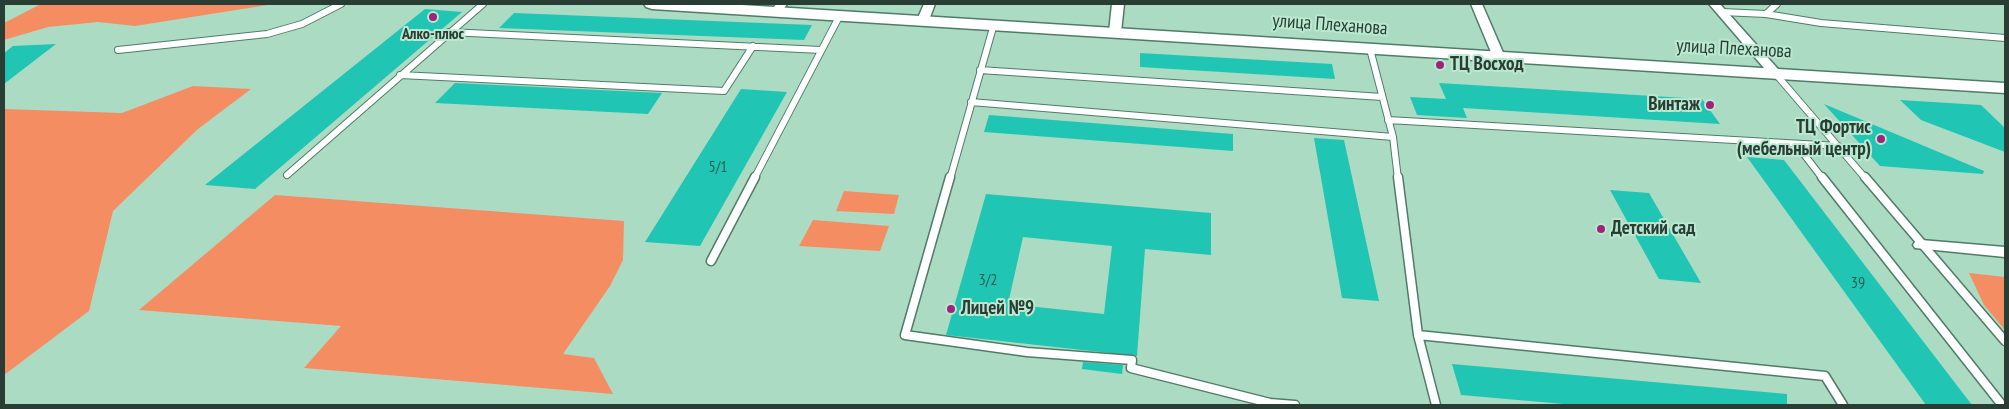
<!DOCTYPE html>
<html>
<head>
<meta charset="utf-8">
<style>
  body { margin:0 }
  #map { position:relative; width:2009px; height:409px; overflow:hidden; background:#acdbc3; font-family:"PT Sans Narrow",sans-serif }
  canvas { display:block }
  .frame { position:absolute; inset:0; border:5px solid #2a3d34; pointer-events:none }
</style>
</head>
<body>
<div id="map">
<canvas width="2009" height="409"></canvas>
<div class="frame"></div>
</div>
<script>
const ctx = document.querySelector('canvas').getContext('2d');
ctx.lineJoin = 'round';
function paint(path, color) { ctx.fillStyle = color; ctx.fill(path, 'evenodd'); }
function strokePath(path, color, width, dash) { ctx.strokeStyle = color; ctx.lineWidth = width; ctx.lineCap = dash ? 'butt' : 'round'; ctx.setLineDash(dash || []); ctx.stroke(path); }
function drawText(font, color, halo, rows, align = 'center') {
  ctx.font = font + ' "PT Sans Narrow",sans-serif'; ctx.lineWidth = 4; ctx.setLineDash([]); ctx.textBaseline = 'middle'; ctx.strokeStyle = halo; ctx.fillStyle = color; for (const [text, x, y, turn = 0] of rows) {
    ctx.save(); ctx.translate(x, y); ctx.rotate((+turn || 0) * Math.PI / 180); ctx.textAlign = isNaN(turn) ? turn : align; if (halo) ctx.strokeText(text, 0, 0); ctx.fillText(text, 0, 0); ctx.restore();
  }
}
paint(new Path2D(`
  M 41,4 L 274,4 L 135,26 L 98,22 L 48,27 L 4,40 L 4,23 Z
  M 193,86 L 251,89 L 198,129 L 113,211 L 89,311 L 4,375 L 4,109 L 122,113 Z
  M 844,191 L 899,195 L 894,214 L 836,211 Z
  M 275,195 L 624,221 L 623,260 L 610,286 L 563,354 L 594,358 L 613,394 L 304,368 L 341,326 L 139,310 Z
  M 813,220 L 889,226 L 880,251 L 799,246 Z
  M 1969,273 L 2005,277 L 2005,330 L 1984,305 Z`), '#f58d63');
paint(new Path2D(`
  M 425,9 L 462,12 L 255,189 L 205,185 Z
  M 514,13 L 812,25 L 804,40 L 499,28 Z
  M 56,44 L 4,84 L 4,53 L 13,46 Z
  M 1140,53 L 1332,64 L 1335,79 L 1140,67 Z
  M 455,83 L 662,93 L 648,114 L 435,103 Z
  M 1439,83 L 1702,99 L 1720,124 L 1463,108 L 1467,118 L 1417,115 L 1410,97 L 1446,99 Z
  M 741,89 L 787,92 L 700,246 L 645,242 Z
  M 1900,100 L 1981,105 L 2005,128 L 2005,152 L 1921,120 Z
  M 1824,104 L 1984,171 L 1983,174 L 1880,166 Z
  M 989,115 L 1233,134 L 1233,151 L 984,132 Z
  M 1314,138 L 1344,140 L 1379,301 L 1342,298 Z
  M 1747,157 L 1784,160 L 1972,405 L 1926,405 Z
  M 1610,190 L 1649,193 L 1701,283 L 1659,279 Z
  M 986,194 L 1211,213 L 1211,255 L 1145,249 L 1137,356 L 946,335 ZM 1023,237 L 1112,246 L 1104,314 L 1008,304 Z
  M 1083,362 L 1123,365 L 1122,374 L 1082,369 Z
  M 1452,364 L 1787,394 L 1787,405 L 1575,405 L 1461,395 Z`), '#21c5b3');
const serviceFar1 = new Path2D(`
  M 1722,12 L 1766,14 L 1821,23 L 2005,38
  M 1766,14 L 1777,4
  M 449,32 L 821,50
  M 1370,49 L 1393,137 L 1398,179
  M 118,50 L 267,34 L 302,24 L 341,4
  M 980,70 L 1382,97
  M 1774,72 L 1866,179
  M 400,75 L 724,91 L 753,46
  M 971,102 L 1393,137
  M 1388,120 L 1838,146
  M 1796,144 L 1823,179
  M 287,175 L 483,4
  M 754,179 L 840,15
  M 950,179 L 994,24`);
const service = new Path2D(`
  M 950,177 L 905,335 L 1027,352 L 1132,360 L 1131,368 L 1270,403 L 1295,405
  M 1398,177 L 1418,335 L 1436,405
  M 1822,177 L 2002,405
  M 1865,177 L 2005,341
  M 711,261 L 755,177
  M 1418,335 L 1825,376 L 1843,405`);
const minor = new Path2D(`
  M 776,4 L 787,4 L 781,13 L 777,14 L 771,11 Z
  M 924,4 L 935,4 L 929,20 L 923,23 L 917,20 Z
  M 1112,4 L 1124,4 L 1121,32 L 1115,36 L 1109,32 Z
  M 1471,4 L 1482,4 L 1505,57 L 1503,60 L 1499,61 L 1493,57 Z
  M 1709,4 L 1720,4 L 1778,69 L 1780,72 L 1778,75 L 1770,75 Z
  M 1921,240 L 2005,247 L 2005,257 L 1915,248 L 1913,245 L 1915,242 Z`);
const secondary = new Path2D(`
  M 644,4 L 726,4 L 2005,83 L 2005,93 L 652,9 L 646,7 Z`);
strokePath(serviceFar1, '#507c67', 8);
strokePath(service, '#507c67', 11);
strokePath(minor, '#507c67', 3);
strokePath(secondary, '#507c67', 3);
strokePath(serviceFar1, '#fff', 6);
strokePath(service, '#fff', 8);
paint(minor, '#fff');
paint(secondary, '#fff');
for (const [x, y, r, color] of [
  [433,17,5,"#9e237a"],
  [1440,65,5,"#9e237a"],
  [1710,105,5,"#9e237a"],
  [1881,139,5,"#9e237a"],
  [1601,229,5,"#9e237a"],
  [951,309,5,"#9e237a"]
]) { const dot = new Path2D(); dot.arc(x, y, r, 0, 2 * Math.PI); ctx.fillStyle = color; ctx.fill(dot); strokePath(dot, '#b9e9d0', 2); }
drawText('bold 16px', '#2a3d34', '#b9e9d0', [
  ["Алко-плюс",433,34]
]);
drawText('16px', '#285f54', null, [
  ["5/1",718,167],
  ["3/2",988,280],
  ["39",1858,283]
]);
drawText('19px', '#2a3d34', '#b9e9d0', [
  ["улица Плеханова",1330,25,4],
  ["улица Плеханова",1734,49,3]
]);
drawText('bold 19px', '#2a3d34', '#b9e9d0', [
  ["ТЦ Восход",1450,65],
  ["Винтаж",1700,105,"right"],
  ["ТЦ Фортис",1871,128,"right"],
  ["(мебельный центр)",1871,150,"right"],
  ["Детский сад",1611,229],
  ["Лицей №9",961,309]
], 'left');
</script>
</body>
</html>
